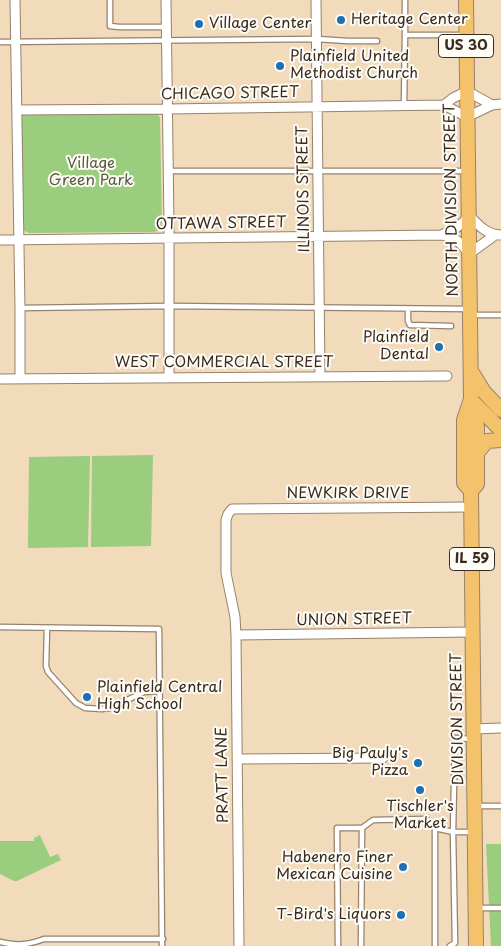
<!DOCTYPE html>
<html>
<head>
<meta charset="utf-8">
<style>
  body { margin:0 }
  canvas { display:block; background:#f1dbba }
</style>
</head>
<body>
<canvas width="501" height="946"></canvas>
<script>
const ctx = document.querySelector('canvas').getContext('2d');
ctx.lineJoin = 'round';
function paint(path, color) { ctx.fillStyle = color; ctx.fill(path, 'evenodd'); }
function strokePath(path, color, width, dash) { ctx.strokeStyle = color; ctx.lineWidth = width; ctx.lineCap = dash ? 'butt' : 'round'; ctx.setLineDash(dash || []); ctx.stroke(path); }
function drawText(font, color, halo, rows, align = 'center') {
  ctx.font = font + ' "Playpen Sans",sans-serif'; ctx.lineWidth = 4; ctx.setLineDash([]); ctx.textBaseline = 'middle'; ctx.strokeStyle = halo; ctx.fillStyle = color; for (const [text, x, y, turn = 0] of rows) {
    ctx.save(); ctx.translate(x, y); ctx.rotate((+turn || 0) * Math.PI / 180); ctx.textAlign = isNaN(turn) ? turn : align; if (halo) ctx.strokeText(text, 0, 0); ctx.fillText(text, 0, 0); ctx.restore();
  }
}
paint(new Path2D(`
  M 25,113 L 157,113 L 160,118 L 162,225 L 160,230 L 154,232 L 29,233 L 23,230 L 21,120 L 22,115 Z
  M 153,455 L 151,546 L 91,547 L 92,456 Z
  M 90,456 L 88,547 L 28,548 L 29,457 Z
  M 40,835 L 50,857 L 58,854 L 61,860 L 17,881 L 14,881 L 0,874 L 0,841 L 34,841 L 34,838 Z
  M 486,844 L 501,844 L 501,946 L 491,946 Z`), '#9acd7d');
const service = new Path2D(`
  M 110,0 L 110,26 L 119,27 L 166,27
  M 405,0 L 405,35
  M 0,42 L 317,39 L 348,41 L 377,41
  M 404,105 L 405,35 L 465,35
  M 168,171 L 467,171
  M 20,308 L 169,306 L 469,309
  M 408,309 L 408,321 L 410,325 L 451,326
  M 472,315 L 501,315
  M 0,627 L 159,629 L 162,946
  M 47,628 L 46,666 L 48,672 L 76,703 L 85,708 L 102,709 L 110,708 L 144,692 L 160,691
  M 476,806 L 501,806
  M 362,828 L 373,820 L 426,819 L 435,828
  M 477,908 L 501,908
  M 0,942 C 17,946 28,945 44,939 L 163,939
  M 338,946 L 337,828 L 362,828 L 361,946
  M 435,946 L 435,828 L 453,832 L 473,832
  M 450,946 L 455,943 L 453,832 L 455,738 L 471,739`);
const minor = new Path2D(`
  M 15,0 L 20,308 L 20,379
  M 166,0 L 169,225 L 169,377
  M 316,0 L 320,377
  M 444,105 L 453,98 L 467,91 L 492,105
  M 17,110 L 167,109 L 444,105 L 467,117 L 492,105 L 501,104
  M 443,234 C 454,231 462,225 469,215 C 478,225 487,235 501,235
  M 0,240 L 442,235 C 457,238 460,242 469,254 L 495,235
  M 0,379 L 447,376
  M 236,635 L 473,632
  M 474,729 L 501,728
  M 237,759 L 383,758
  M 239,946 L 236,635 L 235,617 L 226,573 L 226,520 L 228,514 L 232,509 L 472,507`);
const primary = new Path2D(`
  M 466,0 L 471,399 L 477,427 L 477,484 L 471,491
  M 471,371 L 484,392 L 501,410
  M 471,399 L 464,420 L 464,483 L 471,491 L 476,946
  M 471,400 L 501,430
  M 477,453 L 487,441 L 501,440`);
strokePath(service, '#96826c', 7);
strokePath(minor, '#96826c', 11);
strokePath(primary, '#96826c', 16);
strokePath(service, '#fff', 4.5);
strokePath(minor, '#fff', 9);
strokePath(primary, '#f4c26a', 14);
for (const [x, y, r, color] of [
  [341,20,5,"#1f6fb2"],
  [199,24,5,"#1f6fb2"],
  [280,66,5,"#1f6fb2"],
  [439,347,5,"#1f6fb2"],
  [87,697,5,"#1f6fb2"],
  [418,763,5,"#1f6fb2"],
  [420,790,5,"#1f6fb2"],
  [403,867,5,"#1f6fb2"],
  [401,915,5,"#1f6fb2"]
]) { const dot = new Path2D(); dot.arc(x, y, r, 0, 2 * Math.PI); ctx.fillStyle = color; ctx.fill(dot); strokePath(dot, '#fdfcf7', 2); }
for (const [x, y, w] of [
  [466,46,55],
  [472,559,45]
]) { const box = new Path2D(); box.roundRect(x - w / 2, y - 11.5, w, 23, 4); ctx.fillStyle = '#fdfcf7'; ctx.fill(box); strokePath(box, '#3b2a1e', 1); }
drawText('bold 14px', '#3b2a1e', null, [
  ["US 30",466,46],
  ["IL 59",472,559]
]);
drawText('15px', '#3b2a1e', '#fdfcf7', [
  ["Heritage Center",351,20],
  ["Village Center",209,24],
  ["Plainfield United",290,57],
  ["Methodist Church",290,74],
  ["Plainfield",429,338,"right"],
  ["Dental",429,355,"right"],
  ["Plainfield Central",97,688],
  ["High School",97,705],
  ["Big Pauly's",408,754,"right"],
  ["Pizza",408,771,"right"],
  ["Tischler's",420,807,"center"],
  ["Market",420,824,"center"],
  ["Habenero Finer",393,858,"right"],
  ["Mexican Cuisine",393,875,"right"],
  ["T-Bird's Liquors",391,915,"right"]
], 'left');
drawText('15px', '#3b2a1e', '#fdfcf7', [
  ["CHICAGO STREET",230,94,-1],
  ["ILLINOIS STREET",304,189,-91],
  ["NORTH DIVISION STREET",452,200,-91],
  ["OTTAWA STREET",221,224,-1],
  ["WEST COMMERCIAL STREET",224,363],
  ["NEWKIRK DRIVE",348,494],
  ["UNION STREET",354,620,-1],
  ["DIVISION STREET",458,719,-91],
  ["PRATT LANE",223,775,-91]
]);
drawText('15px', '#585b3a', '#fdfcf7', [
  ["Village",91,164],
  ["Green Park",91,181]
]);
</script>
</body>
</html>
